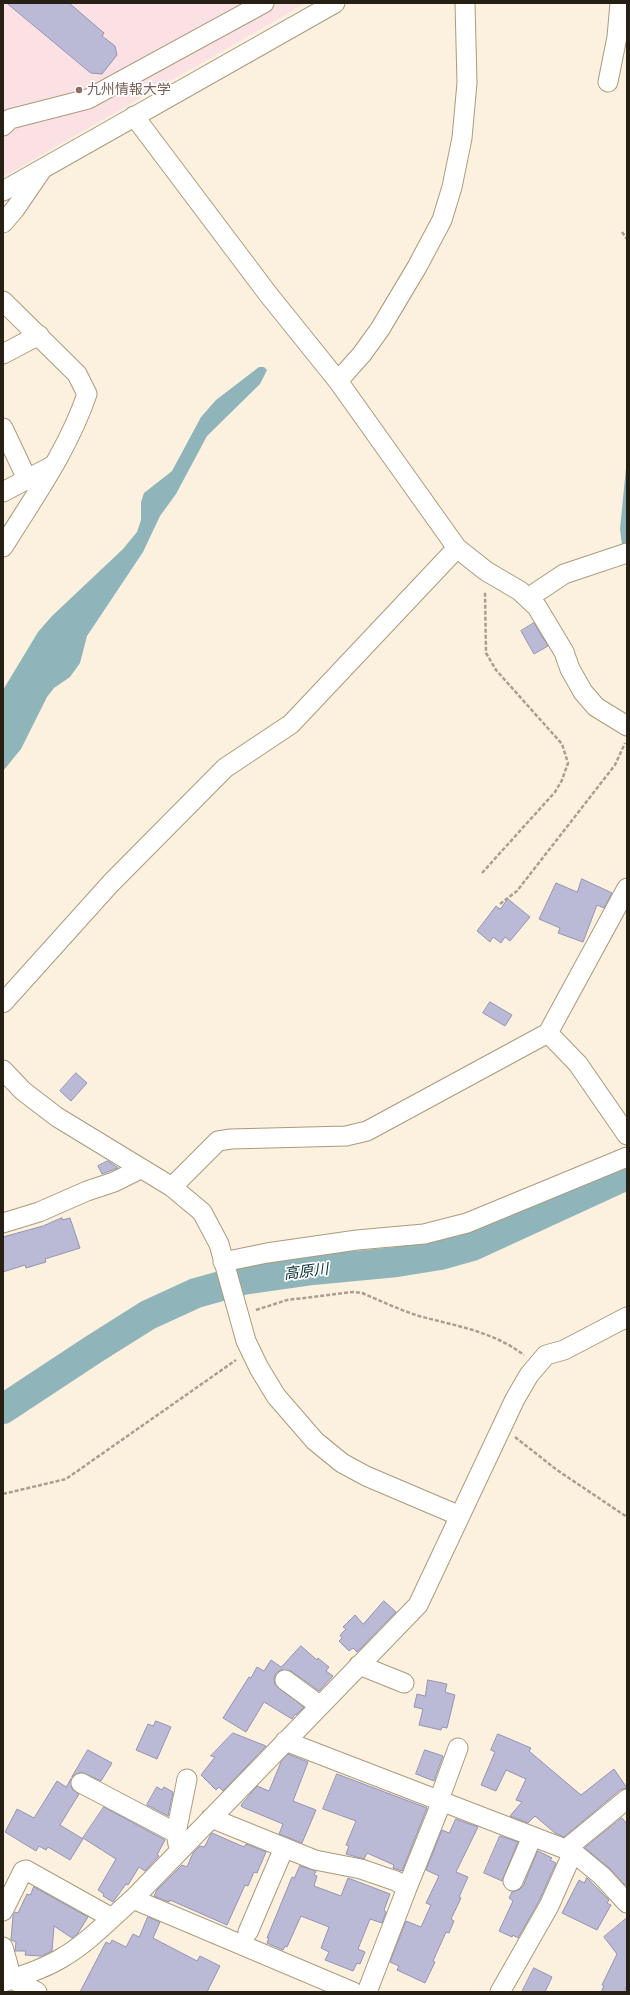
<!DOCTYPE html>
<html>
<head>
<meta charset="utf-8">
<style>
  body { margin:0 }
  #map { position:relative; width:630px; height:1995px; overflow:hidden; background:#fcf1de; font-family:"Work Sans",sans-serif }
  canvas { display:block }
  .frame { position:absolute; inset:0; border:4px solid #261f13; pointer-events:none }
</style>
</head>
<body>
<div id="map">
<canvas width="630" height="1995"></canvas>
<div class="frame"></div>
</div>
<script>
const ctx = document.querySelector('canvas').getContext('2d');
ctx.lineJoin = 'round';
function paint(path, color) { ctx.fillStyle = color; ctx.fill(path, 'evenodd'); }
function strokePath(path, color, width, dash) { ctx.strokeStyle = color; ctx.lineWidth = width; ctx.lineCap = dash ? 'butt' : 'round'; ctx.setLineDash(dash || []); ctx.stroke(path); }
function drawText(font, color, halo, rows, align = 'center') {
  ctx.font = font + ' "Work Sans","Noto Sans JP",sans-serif'; ctx.lineWidth = 3.5; ctx.setLineDash([]); ctx.textBaseline = 'middle'; ctx.strokeStyle = halo; ctx.fillStyle = color; for (const [text, x, y, turn = 0] of rows) {
    ctx.save(); ctx.translate(x, y); ctx.rotate((+turn || 0) * Math.PI / 180); ctx.textAlign = isNaN(turn) ? turn : align; if (halo) ctx.strokeText(text, 0, 0); ctx.fillText(text, 0, 0); ctx.restore();
  }
}
paint(new Path2D(`
  M 3,3 L 306,3 L 3,177 Z`), '#fbe1e4');
paint(new Path2D(`
  M 259,367 L 264,367 L 267,370 L 260,384 L 207,436 L 176,494 L 160,516 L 143,552 L 87,636 L 80,663 L 70,677 L 54,688 L 47,697 L 21,749 L 3,771 L 3,690 L 38,632 L 52,616 L 123,549 L 137,532 L 141,520 L 141,502 L 144,493 L 172,471 L 201,417 L 216,400 Z
  M 627,458 L 627,543 L 622,545 L 620,529 Z`), '#8fb5bb');
strokePath(new Path2D(`
  M 3,1409 L 94,1349 L 148,1315 L 196,1293 L 243,1280 L 313,1270 L 397,1262 L 440,1255 L 472,1246 L 627,1175`), '#8fb5bb', 30);
const building = new Path2D(`
  M 7,3 L 69,3 L 104,33 L 102,36 L 115,46 L 117,55 L 102,74 L 91,73 Z
  M 534,623 L 548,646 L 534,654 L 521,631 Z
  M 582,879 L 612,893 L 604,908 L 597,905 L 583,942 L 558,933 L 560,928 L 539,919 L 556,883 L 577,892 Z
  M 508,899 L 530,917 L 510,941 L 505,937 L 501,943 L 493,937 L 490,942 L 477,931 L 496,906 L 500,909 Z
  M 490,1002 L 512,1015 L 505,1026 L 483,1013 Z
  M 76,1073 L 87,1083 L 71,1101 L 60,1091 Z
  M 108,1161 L 118,1168 L 102,1174 L 98,1166 Z
  M 62,1218 L 62,1220 L 70,1218 L 80,1248 L 45,1259 L 46,1262 L 26,1268 L 25,1265 L 3,1272 L 3,1237 L 43,1226 Z
  M 384,1601 L 396,1612 L 357,1652 L 353,1648 L 349,1651 L 339,1641 L 342,1638 L 340,1635 L 346,1629 L 343,1627 L 355,1615 L 363,1624 Z
  M 301,1646 L 317,1660 L 318,1658 L 329,1667 L 326,1671 L 333,1676 L 319,1691 L 291,1671 L 281,1670 L 276,1673 L 274,1678 L 275,1685 L 304,1707 L 296,1715 L 295,1714 L 292,1719 L 264,1702 L 246,1732 L 223,1718 L 249,1677 L 251,1678 L 257,1667 L 264,1671 L 271,1660 L 281,1667 Z
  M 428,1680 L 447,1684 L 445,1692 L 455,1695 L 447,1728 L 442,1727 L 441,1730 L 419,1725 L 423,1709 L 414,1707 L 417,1694 L 425,1696 Z
  M 156,1721 L 171,1727 L 157,1759 L 136,1750 L 148,1724 L 153,1726 Z
  M 233,1733 L 266,1746 L 223,1791 L 219,1787 L 216,1790 L 201,1775 L 215,1757 L 211,1756 Z
  M 498,1734 L 531,1748 L 529,1751 L 581,1795 L 614,1769 L 627,1788 L 620,1790 L 564,1837 L 555,1833 L 535,1816 L 528,1823 L 510,1816 L 522,1802 L 516,1800 L 526,1779 L 506,1770 L 496,1791 L 481,1785 L 495,1752 L 491,1750 Z
  M 88,1750 L 112,1763 L 101,1781 L 81,1772 L 72,1777 Z
  M 425,1750 L 443,1756 L 434,1781 L 416,1774 Z
  M 288,1754 L 308,1762 L 293,1801 L 316,1810 L 302,1843 L 279,1834 L 283,1824 L 242,1807 L 241,1805 L 257,1786 L 269,1791 L 281,1762 Z
  M 337,1774 L 427,1808 L 402,1871 L 393,1868 L 394,1865 L 367,1853 L 364,1859 L 346,1854 L 349,1846 L 346,1845 L 356,1821 L 323,1809 Z
  M 71,1779 L 72,1789 L 79,1794 L 60,1825 L 83,1839 L 70,1860 L 48,1847 L 46,1850 L 39,1846 L 36,1851 L 5,1832 L 17,1809 L 34,1818 L 57,1781 L 66,1787 Z
  M 157,1787 L 162,1790 L 164,1787 L 173,1792 L 168,1816 L 147,1805 Z
  M 104,1807 L 165,1840 L 157,1855 L 159,1856 L 145,1871 L 139,1867 L 128,1885 L 126,1884 L 113,1902 L 103,1896 L 104,1894 L 98,1890 L 116,1859 L 83,1838 Z
  M 622,1818 L 627,1824 L 627,1883 L 625,1885 L 609,1868 L 585,1848 Z
  M 456,1819 L 478,1827 L 456,1872 L 468,1877 L 459,1897 L 461,1898 L 451,1919 L 454,1921 L 449,1933 L 446,1932 L 433,1961 L 435,1962 L 425,1983 L 397,1970 L 399,1966 L 390,1962 L 406,1921 L 421,1927 L 431,1905 L 426,1903 L 439,1876 L 426,1870 L 442,1830 L 449,1833 Z
  M 212,1833 L 244,1847 L 246,1844 L 266,1852 L 257,1873 L 254,1872 L 248,1886 L 245,1885 L 227,1925 L 170,1900 L 169,1902 L 154,1896 L 157,1890 L 182,1865 L 187,1867 L 193,1853 L 200,1846 L 204,1847 Z
  M 500,1836 L 518,1842 L 502,1881 L 484,1873 Z
  M 538,1851 L 552,1858 L 550,1860 L 556,1863 L 539,1901 L 518,1938 L 513,1935 L 512,1937 L 499,1931 L 513,1901 L 509,1898 L 512,1892 L 519,1890 L 523,1886 Z
  M 300,1866 L 316,1871 L 314,1875 L 317,1876 L 314,1886 L 341,1896 L 348,1878 L 390,1894 L 384,1910 L 386,1912 L 382,1923 L 370,1919 L 358,1949 L 365,1952 L 360,1964 L 357,1963 L 353,1971 L 325,1960 L 329,1952 L 321,1948 L 329,1927 L 301,1916 L 287,1947 L 285,1946 L 283,1950 L 267,1943 L 269,1938 L 267,1938 L 292,1877 L 294,1878 Z
  M 587,1878 L 609,1900 L 607,1903 L 611,1905 L 597,1930 L 562,1913 L 579,1880 L 584,1883 Z
  M 34,1887 L 88,1917 L 78,1933 L 72,1938 L 54,1926 L 52,1951 L 41,1956 L 25,1955 L 26,1951 L 15,1951 L 16,1942 L 11,1940 L 13,1916 L 15,1912 L 18,1913 L 27,1894 L 30,1895 Z
  M 148,1917 L 160,1922 L 153,1938 L 197,1961 L 200,1956 L 220,1966 L 207,1992 L 80,1992 L 106,1942 L 110,1944 L 112,1940 L 126,1947 L 133,1934 L 139,1937 Z
  M 627,1918 L 627,1986 L 624,1992 L 601,1992 L 604,1986 L 602,1985 L 617,1954 L 604,1937 Z
  M 534,1968 L 552,1977 L 545,1992 L 522,1992 Z`);
paint(building, '#bab9d6');
strokePath(building, '#9493b3', 1);
const minor = new Path2D(`
  M 608,82 L 617,37 L 620,3
  M 3,126 L 10,119 L 88,99 L 264,3
  M 3,191 L 335,3
  M 3,223 L 15,209 L 41,171
  M 3,301 L 77,374 L 87,394 C 68,450 34,497 3,547
  M 3,354 L 39,335
  M 338,381 L 362,354 L 380,329 L 417,267 L 442,220 L 452,187 L 462,138 L 467,83 L 465,3
  M 3,428 L 27,479
  M 3,492 L 54,465
  M 457,548 L 486,571 L 520,591 L 537,607 L 564,652 L 570,669 L 583,692 L 596,707 L 627,726
  M 528,598 L 564,574 L 627,553
  M 3,1003 L 111,883 L 225,768 L 291,724 L 457,548 L 338,381 L 268,294 L 134,116
  M 548,1033 L 578,1064 L 627,1135
  M 3,1070 L 23,1091 L 57,1117 L 172,1187 L 202,1212 L 219,1244 L 246,1341 L 259,1368 L 276,1396 L 315,1441 L 342,1463 L 366,1476 L 460,1516
  M 172,1187 L 218,1141 L 231,1139 L 346,1136 L 367,1131 L 548,1033 L 627,888
  M 3,1223 L 39,1212 L 87,1191 L 114,1182 L 140,1169
  M 223,1262 L 267,1253 L 357,1240 L 424,1234 L 467,1223 L 627,1157
  M 359,1665 L 404,1683
  M 285,1680 L 319,1705
  M 285,1741 L 573,1852 L 602,1876 L 627,1903
  M 81,1783 L 176,1833
  M 439,1800 L 458,1748
  M 211,1818 L 315,1860 L 361,1869 L 396,1881 L 407,1888 L 367,1992
  M 178,1844 L 176,1833 L 187,1779
  M 566,1849 L 627,1799
  M 513,1881 L 532,1837
  M 407,1888 L 442,1801
  M 133,1899 L 353,1992
  M 3,1911 L 23,1871 L 26,1870 L 112,1918
  M 248,1932 L 284,1848
  M 3,1947 L 12,1979 L 37,1992
  M 3,1982 C 24,1975 46,1968 65,1956 C 90,1941 111,1918 133,1899 L 418,1605 L 515,1399 L 529,1375 L 546,1355 L 564,1350 L 627,1317
  M 500,1992 L 549,1906 L 573,1852`);
strokePath(minor, '#ab9a7c', 21);
strokePath(new Path2D(`
  M 622,232 L 627,239
  M 482,873 L 555,792 L 562,780 L 568,763 L 562,744 L 496,670 L 486,653 L 485,592
  M 500,904 L 517,891 L 615,765 L 625,743
  M 256,1310 L 287,1300 L 353,1292 L 362,1293 C 381,1301 400,1310 419,1316 C 456,1326 492,1331 524,1355
  M 515,1437 L 557,1470 L 627,1517
  M 3,1494 L 66,1479 L 236,1360`), '#a89f8f', 2.5, [4, 2]);
strokePath(minor, '#fff', 19);
for (const [x, y, r, color] of [
  [79,90,4,"#8d6e63"]
]) { const dot = new Path2D(); dot.arc(x, y, r, 0, 2 * Math.PI); ctx.fillStyle = color; ctx.fill(dot); strokePath(dot, '#fff', 1.5); }
drawText('14px', '#785e54', '#fff', [
  ["九州情報大学",87,90]
], 'left');
drawText('italic 15px', '#083035', '#fff', [
  ["高原川",306,1272,-7]
]);
</script>
</body>
</html>
